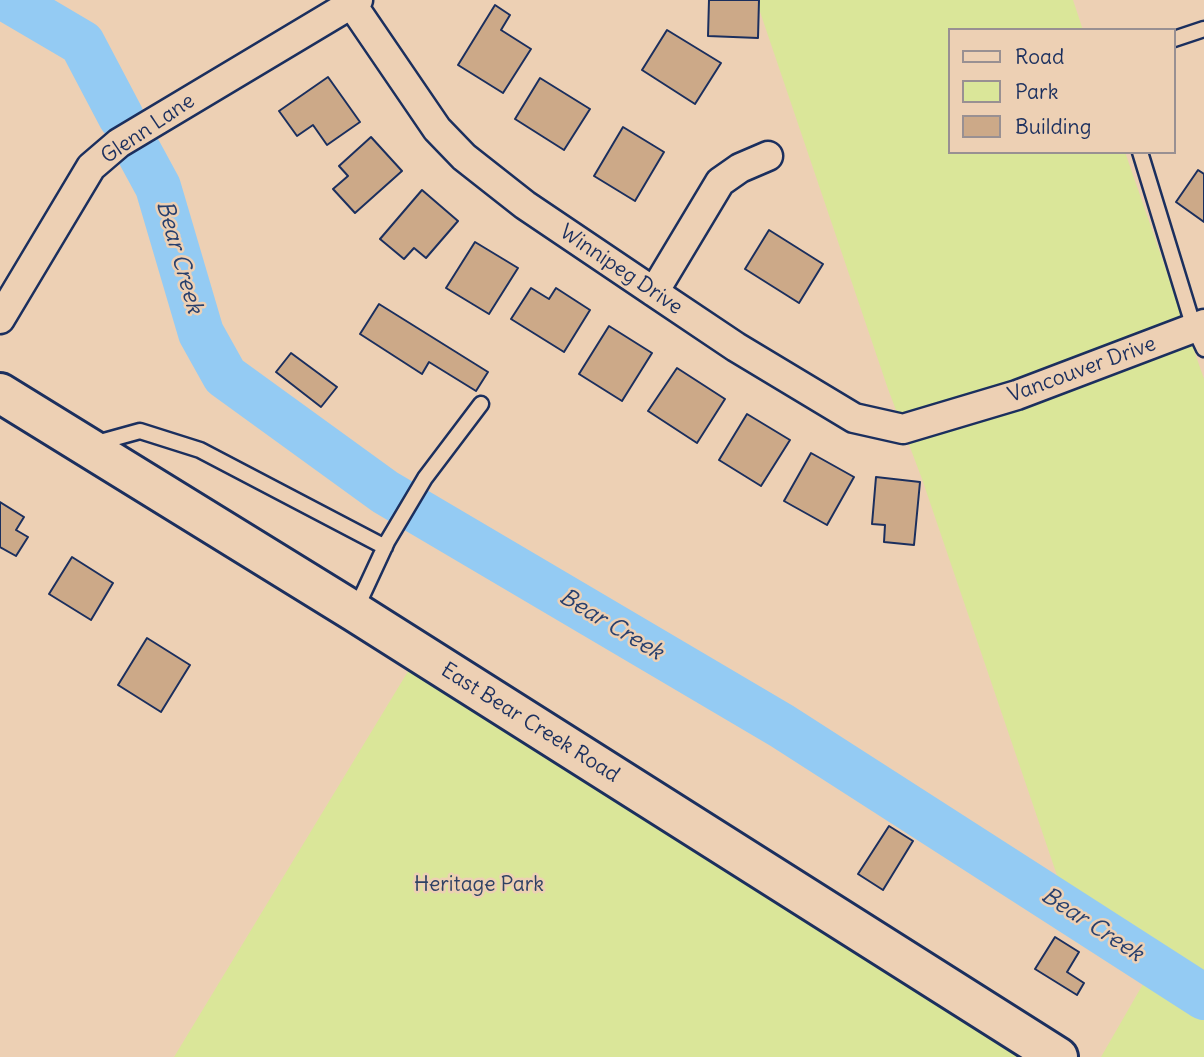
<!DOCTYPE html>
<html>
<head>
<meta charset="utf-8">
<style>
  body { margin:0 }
  #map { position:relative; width:1204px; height:1057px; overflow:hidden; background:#edd0b4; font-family:Delius,sans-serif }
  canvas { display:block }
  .legend { position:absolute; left:948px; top:28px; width:228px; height:126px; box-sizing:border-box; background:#edd0b4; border:2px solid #999092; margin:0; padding:9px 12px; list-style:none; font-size:21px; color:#1b2f5e }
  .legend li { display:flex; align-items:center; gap:14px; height:35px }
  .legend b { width:35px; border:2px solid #999092 }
</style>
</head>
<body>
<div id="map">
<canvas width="1204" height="1057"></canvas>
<ul class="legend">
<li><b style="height:9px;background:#edd0b4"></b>Road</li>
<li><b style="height:19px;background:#dae699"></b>Park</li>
<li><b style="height:19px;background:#cca988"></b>Building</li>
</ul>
</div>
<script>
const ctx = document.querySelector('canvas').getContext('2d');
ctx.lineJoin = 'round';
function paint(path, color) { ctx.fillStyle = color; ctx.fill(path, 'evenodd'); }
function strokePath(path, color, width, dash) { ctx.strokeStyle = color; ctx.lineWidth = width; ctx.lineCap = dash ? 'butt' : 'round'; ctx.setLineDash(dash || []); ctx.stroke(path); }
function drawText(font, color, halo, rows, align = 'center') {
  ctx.font = font + ' Delius,sans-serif'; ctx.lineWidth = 5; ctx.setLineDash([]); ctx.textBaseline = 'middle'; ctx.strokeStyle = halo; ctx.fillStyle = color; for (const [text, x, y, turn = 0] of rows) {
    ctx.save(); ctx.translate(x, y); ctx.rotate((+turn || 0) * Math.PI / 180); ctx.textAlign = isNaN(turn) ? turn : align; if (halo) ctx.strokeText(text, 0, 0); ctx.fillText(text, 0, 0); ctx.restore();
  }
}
paint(new Path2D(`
  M 756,0 L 1073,0 L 1083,30 L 950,30 L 950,152 L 1125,152 L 1204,379 L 1204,1057 L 1101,1057 L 1154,965 L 1063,893 L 922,479 L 888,389 Z
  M 424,645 L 1077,1057 L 174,1057 Z`), '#dae699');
strokePath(new Path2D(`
  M 9,0 L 82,43 L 121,117
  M 139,152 L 158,187 L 201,333 L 225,376 L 385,492 L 782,726 L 1204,997`), '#94cbf3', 46);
const building = new Path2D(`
  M 709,0 L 759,0 L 758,38 L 708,36 Z
  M 495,5 L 510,15 L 501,30 L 531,49 L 503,93 L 458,65 Z
  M 667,30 L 721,63 L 695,104 L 642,70 Z
  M 328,77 L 360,122 L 327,145 L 313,125 L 297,136 L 279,111 Z
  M 540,78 L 590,109 L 564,150 L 515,119 Z
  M 623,127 L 664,152 L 635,201 L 594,176 Z
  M 371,137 L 402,171 L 355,213 L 333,189 L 348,176 L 339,166 Z
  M 1198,170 L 1204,174 L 1204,222 L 1176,202 Z
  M 422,190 L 458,221 L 426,258 L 414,248 L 404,259 L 380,239 Z
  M 769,230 L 823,264 L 799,303 L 745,269 Z
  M 475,242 L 518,268 L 489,314 L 446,288 Z
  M 531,288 L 549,299 L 556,288 L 590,310 L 564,352 L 511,319 Z
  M 379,304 L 488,372 L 476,391 L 429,362 L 422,374 L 360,334 Z
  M 609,326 L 652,353 L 622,401 L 579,374 Z
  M 291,353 L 337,387 L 321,407 L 276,372 Z
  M 677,368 L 725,399 L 697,443 L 648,411 Z
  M 747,414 L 790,440 L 761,486 L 719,460 Z
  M 811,453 L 854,477 L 827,525 L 784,501 Z
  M 876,477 L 920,482 L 914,545 L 884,542 L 885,525 L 872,524 Z
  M 0,502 L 24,517 L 16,530 L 28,537 L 16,556 L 0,547 Z
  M 72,557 L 113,583 L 91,620 L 49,594 Z
  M 147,638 L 190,665 L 161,712 L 118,685 Z
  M 889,826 L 913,841 L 883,890 L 858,874 Z
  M 1055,937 L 1079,952 L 1067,972 L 1084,983 L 1077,995 L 1035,969 Z`);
paint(building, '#cca988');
strokePath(building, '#1b2f5e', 2);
const lane = new Path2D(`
  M 1174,39 L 1204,29
  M 1140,152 L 1194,328 L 1204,349
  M 93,444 L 140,431 L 200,450 L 385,547
  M 355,611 L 387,542 L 425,478 L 481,404`);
const street = new Path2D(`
  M 349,0 L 437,129 L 464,157 L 525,205 L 654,292 L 736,347 L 854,418 L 903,429 L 1017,395 L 1204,324
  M 654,292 L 720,182 L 740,168 L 768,156
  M 0,319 L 91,167 L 119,143 L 358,0`);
const secondary = new Path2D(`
  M 0,393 L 355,612 L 1058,1057`);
strokePath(lane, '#1b2f5e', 19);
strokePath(street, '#1b2f5e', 33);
strokePath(secondary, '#1b2f5e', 44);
strokePath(lane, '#edd0b4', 14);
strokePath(street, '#edd0b4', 28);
strokePath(secondary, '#edd0b4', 38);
drawText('21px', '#1b2f5e', '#edd0b4', [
  ["Glenn Lane",148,129,-34],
  ["Winnipeg Drive",621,270,34],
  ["Vancouver Drive",1082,370,-20],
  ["East Bear Creek Road",530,723,32]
]);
drawText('21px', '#2e4164', '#edd0b4', [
  ["Heritage Park",479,885]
]);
drawText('italic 23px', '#273f6d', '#edd0b4', [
  ["Bear Creek",179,257,74],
  ["Bear Creek",611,625,31],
  ["Bear Creek",1092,925,33]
]);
</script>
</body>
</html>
